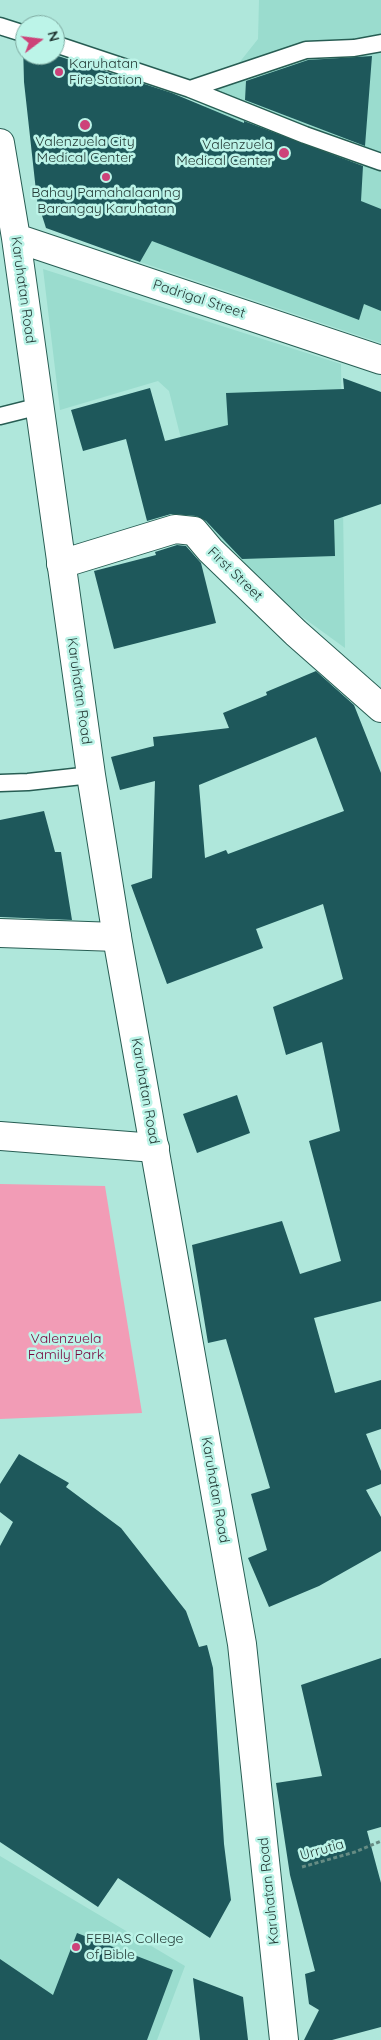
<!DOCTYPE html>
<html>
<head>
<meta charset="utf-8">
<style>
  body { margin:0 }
  #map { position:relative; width:381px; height:2040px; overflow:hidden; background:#afe7db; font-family:Quicksand,sans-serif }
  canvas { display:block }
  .north { position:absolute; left:15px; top:15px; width:50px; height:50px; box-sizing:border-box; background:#bcf4e8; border:1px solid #7faaa1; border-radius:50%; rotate:75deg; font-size:14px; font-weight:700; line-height:20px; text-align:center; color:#243a36 }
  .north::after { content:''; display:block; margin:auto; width:18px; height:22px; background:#cd4279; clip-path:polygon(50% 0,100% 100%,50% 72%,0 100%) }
</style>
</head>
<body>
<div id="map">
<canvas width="381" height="2040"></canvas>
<div class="north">N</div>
</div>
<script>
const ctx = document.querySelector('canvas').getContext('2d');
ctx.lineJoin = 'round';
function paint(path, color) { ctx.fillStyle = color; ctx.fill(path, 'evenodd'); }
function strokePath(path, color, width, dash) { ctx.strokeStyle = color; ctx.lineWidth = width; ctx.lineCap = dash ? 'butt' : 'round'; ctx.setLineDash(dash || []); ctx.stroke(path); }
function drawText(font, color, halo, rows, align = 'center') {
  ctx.font = font + ' Quicksand,sans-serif'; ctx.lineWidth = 5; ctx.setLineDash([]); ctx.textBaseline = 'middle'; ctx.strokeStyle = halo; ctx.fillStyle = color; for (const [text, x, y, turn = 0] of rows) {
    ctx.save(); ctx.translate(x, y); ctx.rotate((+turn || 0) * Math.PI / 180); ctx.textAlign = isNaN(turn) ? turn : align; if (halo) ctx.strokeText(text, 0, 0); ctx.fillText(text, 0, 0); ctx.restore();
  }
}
paint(new Path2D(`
  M 259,0 L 381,0 L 381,343 L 140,262 L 161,224 L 204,107 L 258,39 Z
  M 43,269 L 341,364 L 345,648 L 232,566 L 204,530 L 169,391 L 158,381 L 60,410 Z
  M 0,1856 L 185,1966 L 157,2040 L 0,2040 Z`), '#9adcce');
paint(new Path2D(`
  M 0,1184 L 105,1186 L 142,1413 L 0,1419 Z`), '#f29cb6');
paint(new Path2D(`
  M 23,44 L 25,44 L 25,55 L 55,55 L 172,93 L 244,123 L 244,121 L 363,166 L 361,201 L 381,209 L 381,311 L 364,304 L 359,320 L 152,241 L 140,262 L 46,228 L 37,200 L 24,82 Z
  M 372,56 L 365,146 L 245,100 L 246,81 L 308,60 Z
  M 343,378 L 381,392 L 381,504 L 334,520 L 335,556 L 242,559 L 206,521 L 196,516 L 171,514 L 147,521 L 126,439 L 83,451 L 71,410 L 150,388 L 165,441 L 228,425 L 226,393 L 344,389 Z
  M 177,545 L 186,546 L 201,563 L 216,623 L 114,649 L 94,571 L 156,555 L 155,552 Z
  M 316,671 L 354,705 L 381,773 L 381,1301 L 314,1318 L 335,1393 L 381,1380 L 381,1429 L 366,1434 L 381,1471 L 381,1484 L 366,1490 L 381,1517 L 381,1551 L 319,1586 L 269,1607 L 248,1558 L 267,1550 L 251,1494 L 270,1488 L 226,1339 L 208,1343 L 192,1245 L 282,1221 L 300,1274 L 341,1261 L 309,1141 L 340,1131 L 322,1042 L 286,1055 L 273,1007 L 343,979 L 323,904 L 256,929 L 263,948 L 167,984 L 131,885 L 152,878 L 155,781 L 120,790 L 111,757 L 154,746 L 153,737 L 229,728 L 223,713 L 267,695 L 266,692 ZM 316,737 L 344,811 L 228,854 L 226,850 L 205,858 L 199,785 Z
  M 44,811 L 55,852 L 61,852 L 72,920 L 0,917 L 0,820 Z
  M 237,1095 L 250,1133 L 197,1153 L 183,1114 Z
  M 19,1454 L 69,1483 L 66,1487 L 121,1528 L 186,1611 L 199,1647 L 207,1645 L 213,1668 L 224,1844 L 231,1900 L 210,1938 L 118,1878 L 98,1907 L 0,1842 L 0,1546 L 13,1522 L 0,1512 L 0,1484 Z
  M 381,1658 L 381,1827 L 367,1831 L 381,1883 L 381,2027 L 332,2040 L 304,2040 L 319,2010 L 309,2004 L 305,1974 L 315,1971 L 290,1875 L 276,1783 L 322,1776 L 301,1685 Z
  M 77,1933 L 173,1970 L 147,2040 L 0,2040 L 0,1959 L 53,1995 Z
  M 193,1978 L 243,1997 L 248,2040 L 200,2040 Z`), '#1e585b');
const lane = new Path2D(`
  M 0,26 L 25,34
  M 55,44 L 190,89 L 305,135 L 381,162
  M 190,89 L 306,50 L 354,48 L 381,43
  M 0,416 L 40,406
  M 0,783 L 28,782 L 91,775`);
const street = new Path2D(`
  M 61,564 L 175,529 L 194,531 L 210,550 L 296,633 L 381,708
  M 0,933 L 117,937
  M 0,1136 L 155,1148`);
const secondary = new Path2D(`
  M 0,143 L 16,238 L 91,775 L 117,937 L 242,1644 L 284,2040
  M 16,238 L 381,360`);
strokePath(lane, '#275d53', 19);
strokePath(street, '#275d53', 30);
strokePath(secondary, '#275d53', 30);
strokePath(new Path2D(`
  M 302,1867 L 355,1852 L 381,1841`), '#668c84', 3, [4, 2.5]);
strokePath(lane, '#fff', 16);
strokePath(street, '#fff', 28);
strokePath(secondary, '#fff', 28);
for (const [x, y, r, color] of [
  [59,72,5,"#cd4279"],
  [85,125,6,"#cd4279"],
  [284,153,6,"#cd4279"],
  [106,177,5,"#cd4279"],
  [76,1947,5,"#cd4279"]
]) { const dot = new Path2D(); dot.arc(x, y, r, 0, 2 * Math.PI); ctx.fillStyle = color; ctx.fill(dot); strokePath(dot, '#bcf4e8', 2); }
drawText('14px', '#243a36', '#bcf4e8', [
  ["Karuhatan",69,64],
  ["Fire Station",69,80],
  ["Valenzuela City",85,142,"center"],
  ["Medical Center",85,158,"center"],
  ["Valenzuela",273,145,"right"],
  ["Medical Center",273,161,"right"],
  ["Bahay Pamahalaan ng",106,193,"center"],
  ["Barangay Karuhatan",106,209,"center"],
  ["FEBIAS College",86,1939],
  ["of Bible",86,1955]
], 'left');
drawText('14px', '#243a36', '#bcf4e8', [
  ["Karuhatan Road",23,290,82],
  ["Padrigal Street",199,299,18],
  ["First Street",235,574,44],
  ["Karuhatan Road",79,691,82],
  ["Karuhatan Road",145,1091,80],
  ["Karuhatan Road",215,1490,80],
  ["Urrutia",322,1850,-16],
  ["Karuhatan Road",269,1891,-96]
]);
drawText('14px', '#78053d', '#bcf4e8', [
  ["Valenzuela",66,1339],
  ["Family Park",66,1355]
]);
</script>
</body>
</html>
